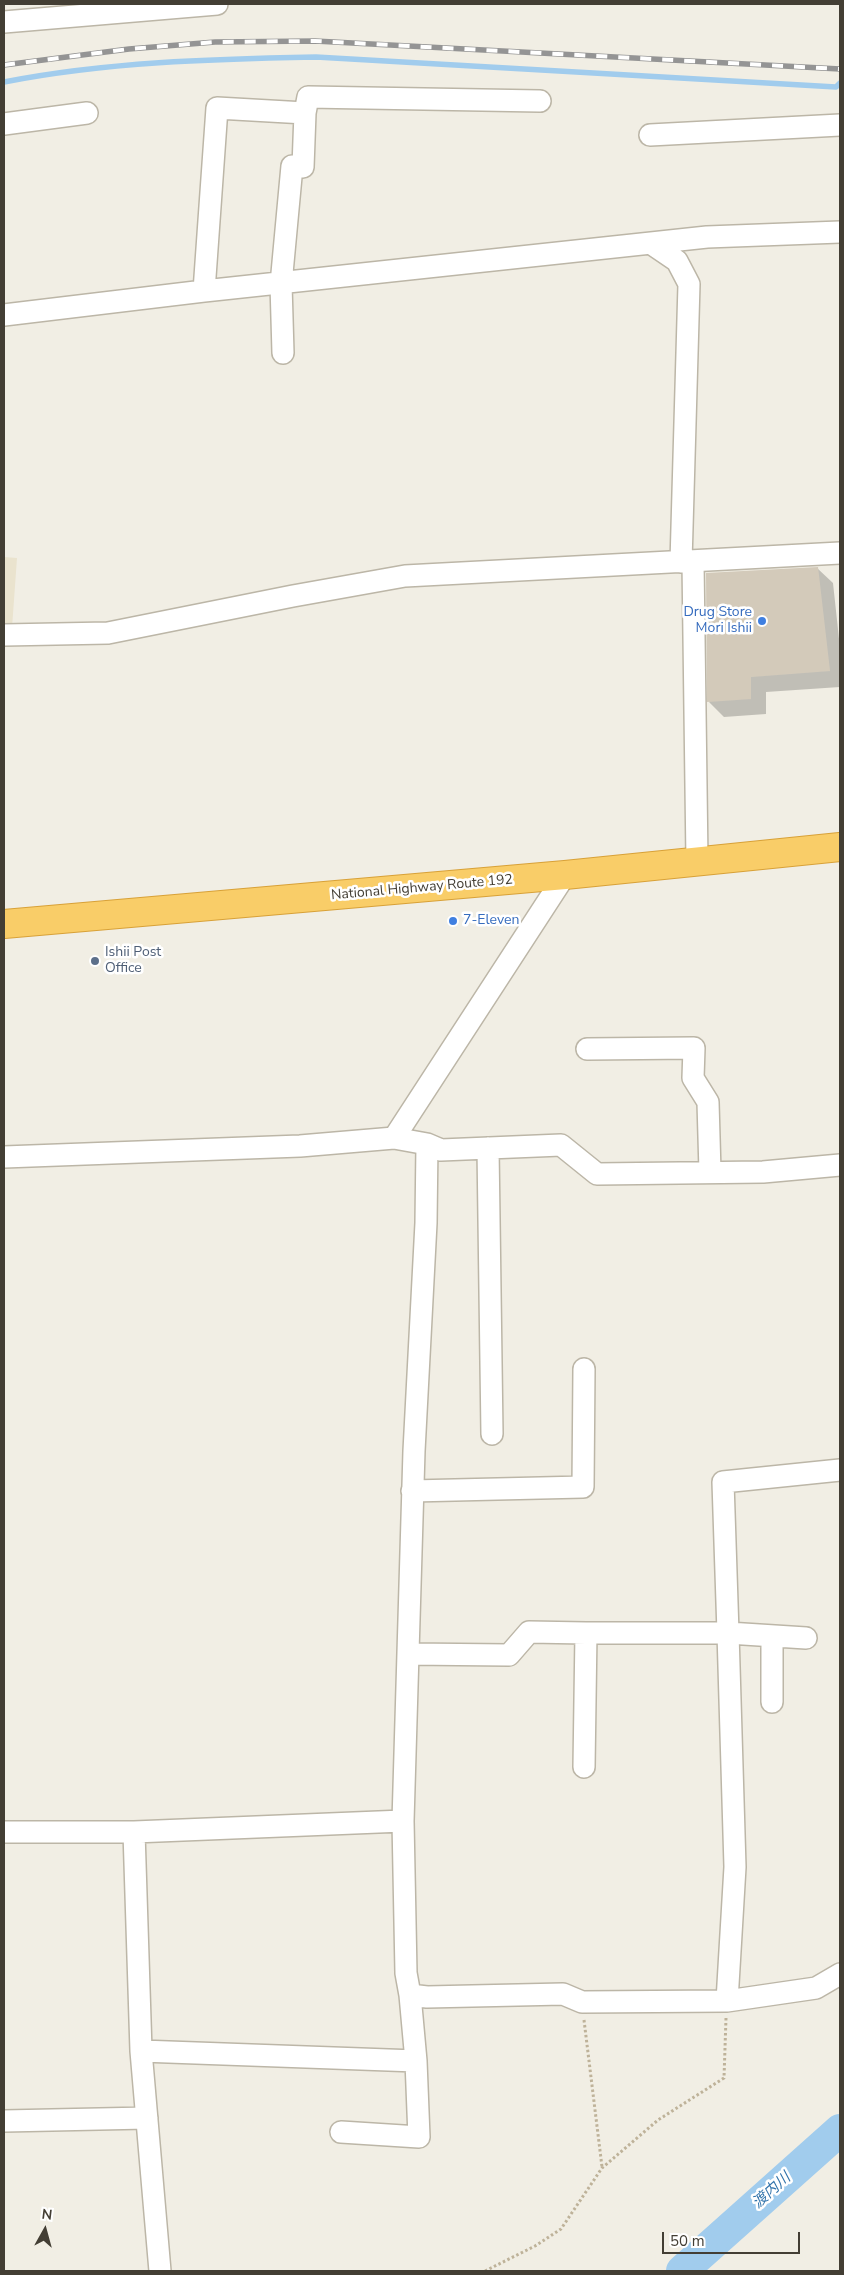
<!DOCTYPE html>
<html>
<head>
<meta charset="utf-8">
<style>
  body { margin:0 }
  #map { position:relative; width:844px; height:2275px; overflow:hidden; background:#f1eee4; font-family:"Nunito Sans",sans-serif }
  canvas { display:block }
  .frame { position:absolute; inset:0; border:5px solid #433e34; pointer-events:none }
  .north { position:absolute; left:20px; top:2205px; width:50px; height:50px; -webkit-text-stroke:4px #fff; paint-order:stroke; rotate:7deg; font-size:14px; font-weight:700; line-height:20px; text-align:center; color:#433e34 }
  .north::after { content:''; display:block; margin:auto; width:18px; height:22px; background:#433e34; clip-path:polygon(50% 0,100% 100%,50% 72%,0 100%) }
  .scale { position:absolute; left:662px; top:2232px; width:138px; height:22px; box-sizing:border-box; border:2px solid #433e34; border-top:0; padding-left:6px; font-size:15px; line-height:18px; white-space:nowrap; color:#433e34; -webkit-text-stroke:4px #fff; paint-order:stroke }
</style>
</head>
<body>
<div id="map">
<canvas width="844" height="2275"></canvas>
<div class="frame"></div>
<div class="north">N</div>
<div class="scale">50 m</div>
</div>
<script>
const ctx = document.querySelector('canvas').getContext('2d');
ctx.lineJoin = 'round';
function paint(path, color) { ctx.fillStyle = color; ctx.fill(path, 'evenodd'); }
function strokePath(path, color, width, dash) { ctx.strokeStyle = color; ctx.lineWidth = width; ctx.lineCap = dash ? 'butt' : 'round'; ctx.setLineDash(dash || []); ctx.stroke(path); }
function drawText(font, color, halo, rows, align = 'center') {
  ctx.font = font + ' "Nunito Sans","Noto Sans JP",sans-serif'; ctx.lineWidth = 5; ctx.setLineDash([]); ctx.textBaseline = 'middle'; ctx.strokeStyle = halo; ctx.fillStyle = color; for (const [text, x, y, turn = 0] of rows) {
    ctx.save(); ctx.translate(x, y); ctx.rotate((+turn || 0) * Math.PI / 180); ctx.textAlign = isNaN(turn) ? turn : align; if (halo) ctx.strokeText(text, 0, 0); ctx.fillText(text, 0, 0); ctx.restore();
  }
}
paint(new Path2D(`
  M 4,557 L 17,558 L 12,628 L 4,628 Z`), '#eae3ce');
paint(new Path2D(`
  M 817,568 L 833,583 L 840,648 L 840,687 L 766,692 L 766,714 L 724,717 L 709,702 Z`), '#0003');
strokePath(new Path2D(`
  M 4,82 C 106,62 211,59 316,57 L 836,87 L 840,83`), '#a1cced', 5.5);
strokePath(new Path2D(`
  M 682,2271 L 840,2130`), '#a1cced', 32);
paint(new Path2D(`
  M 818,567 L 830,671 L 751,677 L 751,699 L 707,702 L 706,573 Z`), '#d3caba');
const street = new Path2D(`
  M 4,22 L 217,4
  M 4,124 L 87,113
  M 650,135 L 840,125
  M 652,244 L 677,261 L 689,284 L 681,562
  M 204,291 L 217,108 L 305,113 L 308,97 L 540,101
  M 4,315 L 204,291 L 707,237 L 840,232
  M 283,353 L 281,284 L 292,166 L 303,167 L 305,113
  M 693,562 L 697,861
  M 4,635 L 108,633 L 293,596 L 405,576 L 840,553
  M 587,1049 L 694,1048 L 693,1078 L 708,1102 L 710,1172
  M 394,1138 L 565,875
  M 427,1144 L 426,1223 L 414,1451 L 403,1821 L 406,1973 L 410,1995 L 427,1997 L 563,1994 L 582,2002 L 727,2001 L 816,1988 L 840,1974
  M 488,1148 L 492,1434
  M 4,1157 L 300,1146 L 394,1138 L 427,1144 L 441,1150 L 561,1145 L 597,1174 L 763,1172 L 840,1165
  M 412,1491 L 583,1487 L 584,1369
  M 772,1636 L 772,1702
  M 408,1654 L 509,1655 L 529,1632 L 586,1633
  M 584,1767 L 586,1633 L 728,1633 L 723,1482 L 840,1470
  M 4,1832 L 134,1832 L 403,1821
  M 134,1832 L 141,2051 L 160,2271
  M 727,2001 L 735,1867 L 728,1633 L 806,1638
  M 141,2051 L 416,2061 L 410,1995
  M 4,2121 L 147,2118
  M 341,2132 L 419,2137 L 416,2061`);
const highway = new Path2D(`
  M 4,924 L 565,875 L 840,847`);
strokePath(street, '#bcb6a7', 24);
strokePath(highway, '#d8a138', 30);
strokePath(new Path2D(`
  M 584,2020 L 602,2167
  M 485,2271 L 535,2246 L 561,2229 L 602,2168 L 658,2120 L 724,2078 L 726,2018`), '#beb299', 3, [2.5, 2.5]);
strokePath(street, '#fff', 21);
strokePath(highway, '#f9cd68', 28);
const rail = new Path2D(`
  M 4,65 L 129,49 L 215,42 L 315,41 L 840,69`);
strokePath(rail, '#949494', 5.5);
strokePath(rail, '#fff', 4, [11]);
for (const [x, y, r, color] of [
  [762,621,5,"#3f7fe0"],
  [453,921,5,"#3f7fe0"],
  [95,961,5,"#5c6f8a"]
]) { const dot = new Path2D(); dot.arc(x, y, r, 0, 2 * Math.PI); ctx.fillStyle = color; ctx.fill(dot); strokePath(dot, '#fff', 2); }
drawText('14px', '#366cbe', '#fff', [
  ["Drug Store",752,613],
  ["Mori Ishii",752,629],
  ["7-Eleven",463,921,"left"]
], 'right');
drawText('14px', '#433e34', '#fff', [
  ["National Highway Route 192",422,888,-5]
]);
drawText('14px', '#4e5e75', '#fff', [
  ["Ishii Post",105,953],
  ["Office",105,969]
], 'left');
drawText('italic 15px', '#3274ab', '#fff', [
  ["渡内川",772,2191,-42]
]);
</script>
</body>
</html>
